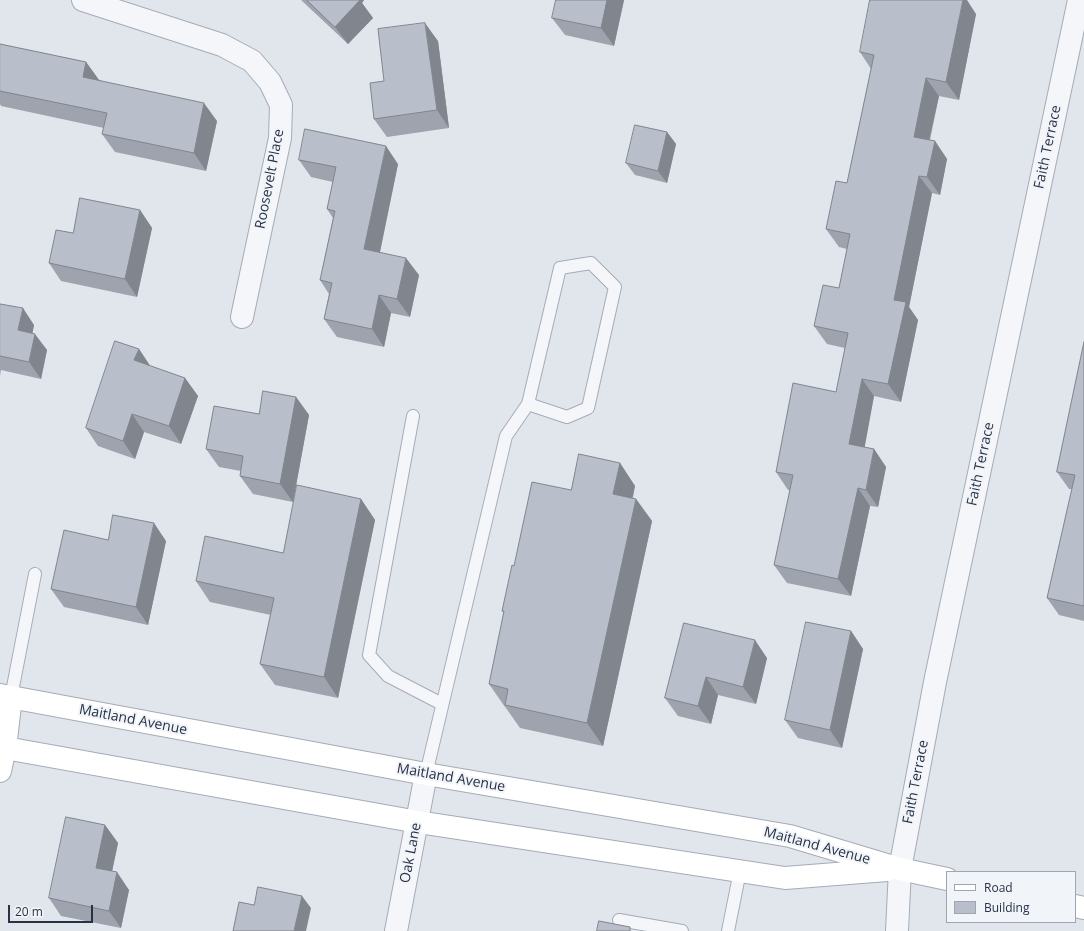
<!DOCTYPE html>
<html>
<head>
<meta charset="utf-8">
<style>
  body { margin:0 }
  #map { position:relative; width:1084px; height:931px; overflow:hidden; background:#e1e5ec; font-family:"Open Sans",sans-serif }
  canvas { display:block }
  .legend { position:absolute; left:946px; top:871px; width:130px; height:52px; box-sizing:border-box; background:#f1f4f8; border:1px solid #a0a6b1; margin:0; padding:5px 7px; list-style:none; font-size:12px; color:#273246 }
  .legend li { display:flex; align-items:center; gap:8px; height:20px }
  .legend b { width:20px; border:1px solid #a0a6b1 }
  .scale { position:absolute; left:8px; top:905px; width:85px; height:18px; box-sizing:border-box; border:2px solid #273246; border-top:0; padding-left:5px; font-size:12px; line-height:14px; white-space:nowrap; color:#273246; -webkit-text-stroke:3px #f1f4f8; paint-order:stroke }
</style>
</head>
<body>
<div id="map">
<canvas width="1084" height="931"></canvas>
<ul class="legend">
<li><b style="height:5px;background:#fff"></b>Road</li>
<li><b style="height:11px;background:#b8beca"></b>Building</li>
</ul>
<div class="scale">20 m</div>
</div>
<script>
const ctx = document.querySelector('canvas').getContext('2d');
ctx.lineJoin = 'round';
function strokePath(path, color, width, dash) { ctx.strokeStyle = color; ctx.lineWidth = width; ctx.lineCap = dash ? 'butt' : 'round'; ctx.setLineDash(dash || []); ctx.stroke(path); }
function paint(path, color) { ctx.fillStyle = color; ctx.fill(path, 'evenodd'); }
function drawText(font, color, halo, rows, align = 'center') {
  ctx.font = font + ' "Open Sans",sans-serif'; ctx.lineWidth = 4; ctx.setLineDash([]); ctx.textBaseline = 'middle'; ctx.strokeStyle = halo; ctx.fillStyle = color; for (const [text, x, y, turn = 0] of rows) {
    ctx.save(); ctx.translate(x, y); ctx.rotate((+turn || 0) * Math.PI / 180); ctx.textAlign = isNaN(turn) ? turn : align; if (halo) ctx.strokeText(text, 0, 0); ctx.fillText(text, 0, 0); ctx.restore();
  }
}
const lane = new Path2D(`
  M 413,416 L 369,655 L 388,676 L 442,704
  M 11,697 L 35,574
  M 426,774 L 506,436 L 528,404 L 560,268 L 591,263 L 615,287 L 588,408 L 567,417 L 528,404
  M 619,920 L 682,931
  M 728,931 L 740,871`);
const street = new Path2D(`
  M 83,0 L 222,45 L 252,61 L 270,82 L 281,105 L 280,138 L 242,317
  M 396,931 L 426,774
  M 897,931 L 900,869 L 935,682 L 1079,0`);
const secondary = new Path2D(`
  M 0,695 L 426,774 L 790,836 L 900,869 L 947,879
  M 0,747 L 418,822 L 785,878 L 887,870
  M 0,771 L 5,748 L 11,697
  M 1075,906 L 1084,908`);
strokePath(lane, '#a5acb7', 14);
strokePath(street, '#a5acb7', 24);
strokePath(secondary, '#a5acb7', 24);
strokePath(lane, '#f5f6f9', 12);
strokePath(street, '#f5f6f9', 22);
strokePath(secondary, '#fff', 22);
paint(new Path2D(`
  M 301,0 L 364,0 L 362,3 L 373,18 L 348,44 Z
  M 624,0 L 614,46 L 565,35 L 552,18 Z
  M 976,14 L 959,100 L 939,96 L 930,140 L 935,141 L 947,159 L 940,195 L 932,193 L 909,307 L 918,320 L 901,402 L 874,396 L 864,447 L 874,449 L 886,467 L 878,507 L 870,506 L 851,596 L 787,583 L 774,565 L 790,490 L 788,490 L 776,472 L 836,392 L 845,348 L 827,344 L 814,326 L 839,288 L 847,249 L 839,247 L 826,229 L 847,183 L 871,69 L 860,52 Z
  M 438,41 L 449,128 L 387,137 L 374,119 L 384,81 Z
  M 0,44 L 86,62 L 99,80 L 217,121 L 206,171 L 115,152 L 102,134 L 104,128 L 1,106 L 0,104 Z
  M 667,132 L 676,144 L 667,183 L 635,175 L 626,163 Z
  M 299,160 L 398,164 L 380,252 L 419,275 L 410,317 L 391,313 L 384,347 L 337,337 L 324,319 L 329,294 L 320,280 L 333,218 L 327,209 L 333,182 L 311,177 Z
  M 140,210 L 152,228 L 137,297 L 61,281 L 49,263 L 73,233 Z
  M 0,304 L 34,325 L 32,333 L 47,350 L 41,379 L 1,370 L 0,376 Z
  M 1084,342 L 1084,621 L 1059,615 L 1047,598 L 1072,489 L 1069,489 L 1057,472 Z
  M 139,349 L 150,366 L 185,378 L 198,396 L 181,444 L 144,432 L 135,459 L 98,446 L 86,428 Z
  M 296,397 L 309,415 L 293,502 L 253,494 L 240,476 L 241,471 L 219,467 L 206,449 L 259,414 Z
  M 620,463 L 635,486 L 633,498 L 636,499 L 652,521 L 603,746 L 520,728 L 506,708 L 505,707 L 489,684 L 504,613 L 502,611 L 514,566 L 571,490 Z
  M 361,499 L 375,520 L 338,698 L 275,685 L 260,664 L 271,615 L 210,602 L 196,581 L 283,553 Z
  M 108,540 L 166,541 L 148,625 L 64,607 L 51,589 Z
  M 684,623 L 767,658 L 756,704 L 718,695 L 711,724 L 678,716 L 665,698 Z
  M 851,631 L 863,649 L 842,748 L 798,738 L 785,720 Z
  M 105,825 L 118,843 L 112,871 L 129,890 L 121,928 L 61,916 L 49,898 Z`), '#9ea3ae');
paint(new Path2D(`
  M 356,0 L 364,0 L 362,3 L 373,18 L 348,44 L 335,27 Z
  M 607,0 L 624,0 L 614,46 L 601,28 Z
  M 963,0 L 967,0 L 976,14 L 959,100 L 946,82 Z
  M 425,23 L 438,41 L 449,128 L 437,110 Z
  M 86,62 L 99,80 L 96,95 L 83,77 Z
  M 926,78 L 939,96 L 926,154 L 914,137 Z
  M 204,103 L 217,121 L 206,171 L 194,153 Z
  M 667,132 L 676,144 L 667,183 L 658,171 Z
  M 935,141 L 947,159 L 940,195 L 927,177 Z
  M 386,146 L 398,164 L 377,266 L 364,249 Z
  M 919,176 L 932,193 L 909,307 L 918,320 L 901,402 L 888,384 L 894,300 Z
  M 140,210 L 152,228 L 137,297 L 125,279 Z
  M 406,258 L 419,275 L 410,317 L 397,299 Z
  M 379,295 L 391,313 L 384,347 L 372,329 Z
  M 23,308 L 34,325 L 30,347 L 18,330 Z
  M 35,334 L 47,350 L 41,379 L 29,362 Z
  M 139,349 L 151,367 L 134,360 Z
  M 185,378 L 198,396 L 181,444 L 169,426 Z
  M 862,379 L 874,396 L 862,462 L 849,444 Z
  M 296,397 L 309,415 L 293,502 L 280,484 Z
  M 132,414 L 144,432 L 135,459 L 123,441 Z
  M 874,449 L 886,467 L 878,507 L 866,490 Z
  M 620,463 L 635,486 L 628,516 L 613,494 Z
  M 858,488 L 870,506 L 851,596 L 838,579 Z
  M 361,499 L 375,520 L 338,698 L 324,677 Z
  M 636,499 L 652,521 L 603,746 L 587,723 Z
  M 154,523 L 166,541 L 148,625 L 136,607 Z
  M 851,631 L 863,649 L 842,748 L 830,730 Z
  M 755,640 L 767,658 L 756,704 L 743,687 Z
  M 706,677 L 718,695 L 711,724 L 698,706 Z
  M 105,825 L 118,843 L 109,886 L 96,868 Z
  M 117,872 L 129,890 L 121,928 L 109,911 Z
  M 302,896 L 311,908 L 306,931 L 294,931 Z`), '#81858d');
const building = new Path2D(`
  M 307,0 L 360,0 L 335,27 Z
  M 556,0 L 607,0 L 601,28 L 552,18 Z
  M 870,0 L 963,0 L 946,82 L 926,78 L 914,137 L 935,141 L 927,177 L 919,176 L 894,300 L 906,302 L 888,384 L 862,379 L 849,444 L 874,449 L 866,490 L 858,488 L 838,579 L 774,565 L 793,475 L 776,472 L 793,383 L 836,392 L 848,333 L 814,326 L 823,285 L 839,288 L 850,234 L 826,229 L 836,181 L 847,183 L 874,55 L 860,52 Z
  M 425,23 L 437,110 L 374,119 L 370,83 L 384,81 L 378,29 Z
  M 0,44 L 86,62 L 83,77 L 204,103 L 194,153 L 102,134 L 107,113 L 0,91 Z
  M 635,125 L 667,132 L 658,171 L 626,163 Z
  M 305,129 L 386,146 L 364,249 L 406,258 L 397,299 L 379,295 L 372,329 L 324,319 L 332,283 L 320,280 L 335,211 L 327,209 L 336,167 L 299,160 Z
  M 80,198 L 140,210 L 125,279 L 49,263 L 56,230 L 73,233 Z
  M 0,304 L 23,308 L 18,330 L 35,334 L 29,362 L 0,356 Z
  M 115,341 L 139,349 L 134,360 L 185,378 L 169,426 L 132,414 L 123,441 L 86,428 Z
  M 1084,342 L 1084,606 L 1047,598 L 1075,475 L 1057,472 Z
  M 263,391 L 296,397 L 280,484 L 240,476 L 243,456 L 206,449 L 214,406 L 259,414 Z
  M 579,454 L 620,463 L 613,494 L 636,499 L 587,723 L 505,705 L 508,689 L 489,684 L 504,611 L 502,611 L 512,565 L 514,566 L 532,482 L 571,490 Z
  M 297,485 L 361,499 L 324,677 L 260,664 L 274,598 L 196,581 L 205,536 L 283,553 Z
  M 113,515 L 154,523 L 136,607 L 51,589 L 64,530 L 108,540 Z
  M 806,622 L 851,631 L 830,730 L 785,720 Z
  M 684,623 L 755,640 L 743,687 L 706,677 L 698,706 L 665,698 Z
  M 66,817 L 105,825 L 96,868 L 117,872 L 109,911 L 49,898 Z
  M 258,887 L 302,896 L 294,931 L 233,931 L 239,902 L 254,905 Z
  M 599,921 L 630,927 L 630,931 L 597,931 Z`);
paint(building, '#b8beca');
strokePath(building, '#81858d', 1);
drawText('14px', '#273246', '#f1f4f8', [
  ["Faith Terrace",1048,147,-78],
  ["Roosevelt Place",270,179,-79],
  ["Faith Terrace",981,464,-78],
  ["Maitland Avenue",133,720,11],
  ["Maitland Avenue",451,778,10],
  ["Faith Terrace",916,782,-79],
  ["Maitland Avenue",817,846,15],
  ["Oak Lane",411,853,-79]
]);
</script>
</body>
</html>
